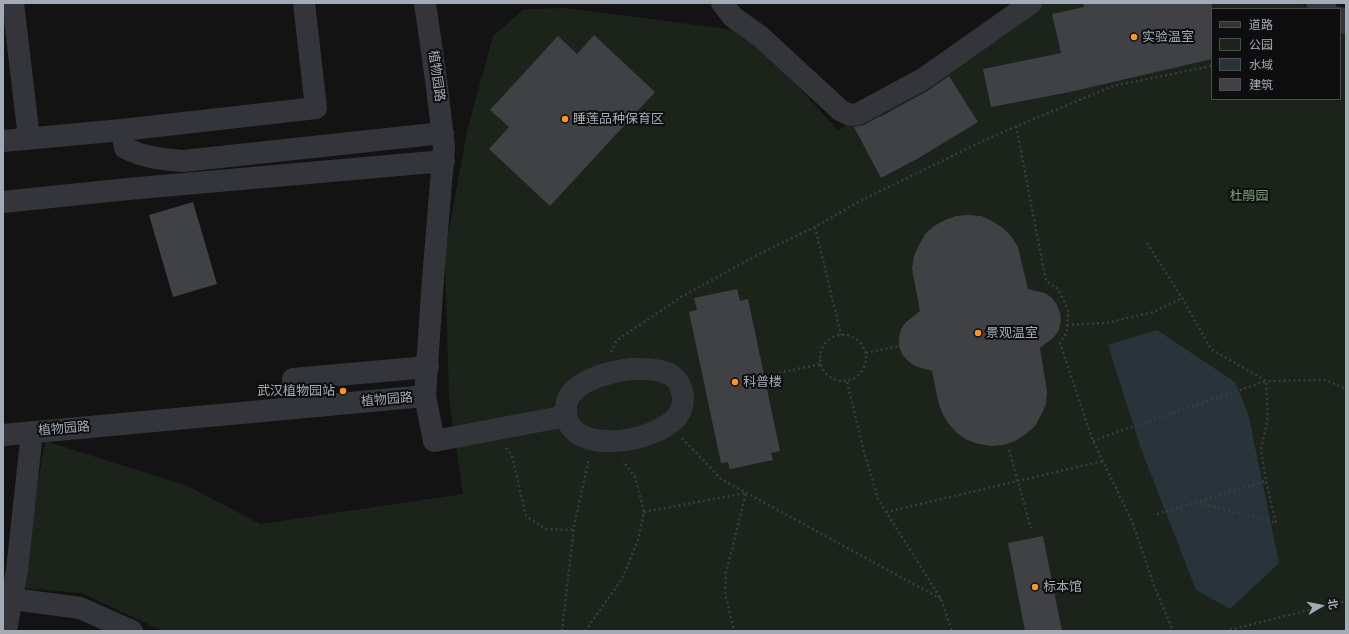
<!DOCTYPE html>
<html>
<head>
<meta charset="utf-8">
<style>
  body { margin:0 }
  #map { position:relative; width:1349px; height:634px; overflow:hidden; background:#131314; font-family:"Space Grotesk","Noto Sans SC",sans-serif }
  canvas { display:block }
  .frame { position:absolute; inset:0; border:4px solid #a3acb6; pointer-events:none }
  .legend { position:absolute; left:1211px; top:8px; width:130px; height:92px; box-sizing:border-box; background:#0e0e0f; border:1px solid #4a4d52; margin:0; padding:5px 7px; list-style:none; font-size:12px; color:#a3acb6 }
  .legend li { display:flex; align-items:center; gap:8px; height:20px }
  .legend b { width:20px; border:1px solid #4a4d52 }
  .north { position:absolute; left:1301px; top:586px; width:40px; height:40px; -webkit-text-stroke:3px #0e0e0f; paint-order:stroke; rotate:80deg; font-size:11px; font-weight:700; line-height:16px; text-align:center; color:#a3acb6 }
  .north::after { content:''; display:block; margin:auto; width:14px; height:18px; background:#a3acb6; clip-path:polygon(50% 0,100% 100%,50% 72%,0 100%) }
</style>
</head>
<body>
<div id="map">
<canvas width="1349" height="634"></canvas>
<div class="frame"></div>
<ul class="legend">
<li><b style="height:5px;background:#33353a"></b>道路</li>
<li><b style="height:11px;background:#1b231b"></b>公园</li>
<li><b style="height:11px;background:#283439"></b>水域</li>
<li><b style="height:11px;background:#3f4145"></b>建筑</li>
</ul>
<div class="north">北</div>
</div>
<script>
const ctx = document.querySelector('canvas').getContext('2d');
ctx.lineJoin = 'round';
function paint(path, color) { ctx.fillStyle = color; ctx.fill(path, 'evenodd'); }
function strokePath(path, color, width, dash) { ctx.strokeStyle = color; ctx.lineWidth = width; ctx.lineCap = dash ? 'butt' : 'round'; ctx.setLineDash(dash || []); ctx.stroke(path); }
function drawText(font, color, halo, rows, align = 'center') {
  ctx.font = font + ' "Space Grotesk","Noto Sans SC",sans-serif'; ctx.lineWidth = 4; ctx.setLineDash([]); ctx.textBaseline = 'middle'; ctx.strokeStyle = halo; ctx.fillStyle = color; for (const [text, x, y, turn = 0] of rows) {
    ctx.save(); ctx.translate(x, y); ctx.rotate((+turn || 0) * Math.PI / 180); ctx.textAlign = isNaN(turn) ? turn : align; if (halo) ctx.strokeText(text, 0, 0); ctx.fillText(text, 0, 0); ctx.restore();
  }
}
paint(new Path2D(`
  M 1040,3 L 1301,3 L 1310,9 L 1212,9 L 1212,99 L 1340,99 L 1340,28 L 1346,32 L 1346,631 L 163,631 L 81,593 L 20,588 L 45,441 L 188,486 L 260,524 L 463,494 L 449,400 L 445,252 L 467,131 L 493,36 L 524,9 L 566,8 L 735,30 L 753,38 L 838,130 L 939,77 Z`), '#1b231b');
paint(new Path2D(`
  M 1157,330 L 1235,382 L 1248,413 L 1279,563 L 1230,609 L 1196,590 L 1140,446 L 1108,345 Z`), '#283439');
paint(new Path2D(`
  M 1083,3 L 1212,3 L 1212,59 L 1070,92 L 991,107 L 983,69 L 1061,53 L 1052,14 L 1084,7 Z
  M 594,35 L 655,92 L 550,206 L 489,149 L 509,127 L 490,110 L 558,36 L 577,54 Z
  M 949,76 L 978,122 L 917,159 L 881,178 L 854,127 L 864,125 L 880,116 L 880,117 L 929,90 Z
  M 193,202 L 217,284 L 173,297 L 149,215 Z
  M 968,215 L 981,216 L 992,221 L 1003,228 L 1011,236 L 1018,247 L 1028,289 L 1045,293 L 1052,298 L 1057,305 L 1060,313 L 1061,321 L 1059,330 L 1054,337 L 1040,348 L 1047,391 L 1046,404 L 1041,415 L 1035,426 L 1026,434 L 1015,441 L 1003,445 L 991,446 L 979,444 L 967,440 L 957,433 L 949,424 L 942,413 L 938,401 L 932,371 L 915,366 L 908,361 L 902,354 L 899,346 L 899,338 L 901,329 L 906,322 L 920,311 L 912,269 L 914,256 L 919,245 L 925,234 L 934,226 L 945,220 L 956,216 Z
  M 737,289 L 740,301 L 748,299 L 780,451 L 771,453 L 773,460 L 730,469 L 728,462 L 721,463 L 689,312 L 697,310 L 694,298 Z
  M 1043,536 L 1062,631 L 1025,631 L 1008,543 Z`), '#3f4145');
strokePath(new Path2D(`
  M 1016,126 L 1046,281 L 1058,289 L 1068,310 L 1067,332 L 1060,343 L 1093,441 L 1132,521 L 1153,583 L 1173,631
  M 815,227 L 841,335
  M 1147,243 L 1182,298 L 1211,349 L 1266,381 L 1325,380 L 1346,389
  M 1067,325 L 1106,323 L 1154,312 L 1182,298
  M820 358a23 23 0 1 1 46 0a23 23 0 1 1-46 0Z
  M 611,352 L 616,341 L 681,297 L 763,252 L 815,227 L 860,201 L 991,137 L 1113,86 L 1212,66
  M 866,353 L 899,346
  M 764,376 L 821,364
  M 847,382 L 864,452 L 878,499 L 941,599 L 952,631
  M 682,438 L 721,479 L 941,599
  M 1093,441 L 1123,430 L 1266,381 L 1268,417 L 1261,450 L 1266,481 L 1276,523 L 1195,502
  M 506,448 L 512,456 L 526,516 L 546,529 L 574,530
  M 1009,450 L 1031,528
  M 644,512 L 746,493 L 726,573 L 725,593 L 734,631
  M 886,512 L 1103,461
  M 1157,514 L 1266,481
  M 562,631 L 574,526 L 589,458
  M 585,631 L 622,579 L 638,540 L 644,512 L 635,477 L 623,461
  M 1225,631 L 1346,601`), '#393c41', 2.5, [2, 3]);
strokePath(new Path2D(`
  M 13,3 L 29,138
  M 425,3 L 437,87 L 444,147 L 432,292 L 425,396 L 434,441 L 566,416
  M 722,3 L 733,17 L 761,37 L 840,110 L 850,115 L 858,114 L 923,79 L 1031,3
  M 1317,3 L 1326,9
  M 1340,18 L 1346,23
  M 122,130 L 316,108 L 304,3
  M 3,141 L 122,130 L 125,148 C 145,158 162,159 183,161 L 443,133
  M 3,202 L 128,189 L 444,161
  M 630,369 C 641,369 653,368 664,372 C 684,378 689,404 675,419 C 654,440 587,454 569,424 C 566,419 566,413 566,407 C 568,381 610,372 630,369 Z
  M 296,408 L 293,379 L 428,367
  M 3,435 L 425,396
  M 13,599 L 80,608 L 132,631
  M 6,631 L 17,570 L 32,432`), '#33353a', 22);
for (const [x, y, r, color] of [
  [1134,37,4,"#fd9423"],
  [565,119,4,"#fd9423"],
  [978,333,4,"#fd9423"],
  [735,382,4,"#fd9423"],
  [343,391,4,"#fd9423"],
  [1035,587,4,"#fd9423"]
]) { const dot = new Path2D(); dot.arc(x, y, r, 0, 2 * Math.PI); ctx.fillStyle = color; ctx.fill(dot); strokePath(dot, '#0e0e0f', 1.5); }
drawText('13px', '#a3acb6', '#0e0e0f', [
  ["实验温室",1142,37],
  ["睡莲品种保育区",573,119],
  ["景观温室",986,333],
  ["科普楼",743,382],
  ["武汉植物园站",335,391,"right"],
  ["标本馆",1043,587]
], 'left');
drawText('13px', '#a3acb6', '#0e0e0f', [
  ["植物园路",436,76,82],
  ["植物园路",387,400,-5],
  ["植物园路",64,429,-5]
]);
drawText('13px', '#7ca279', '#0e0e0f', [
  ["杜鹃园",1249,196]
]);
</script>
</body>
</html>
